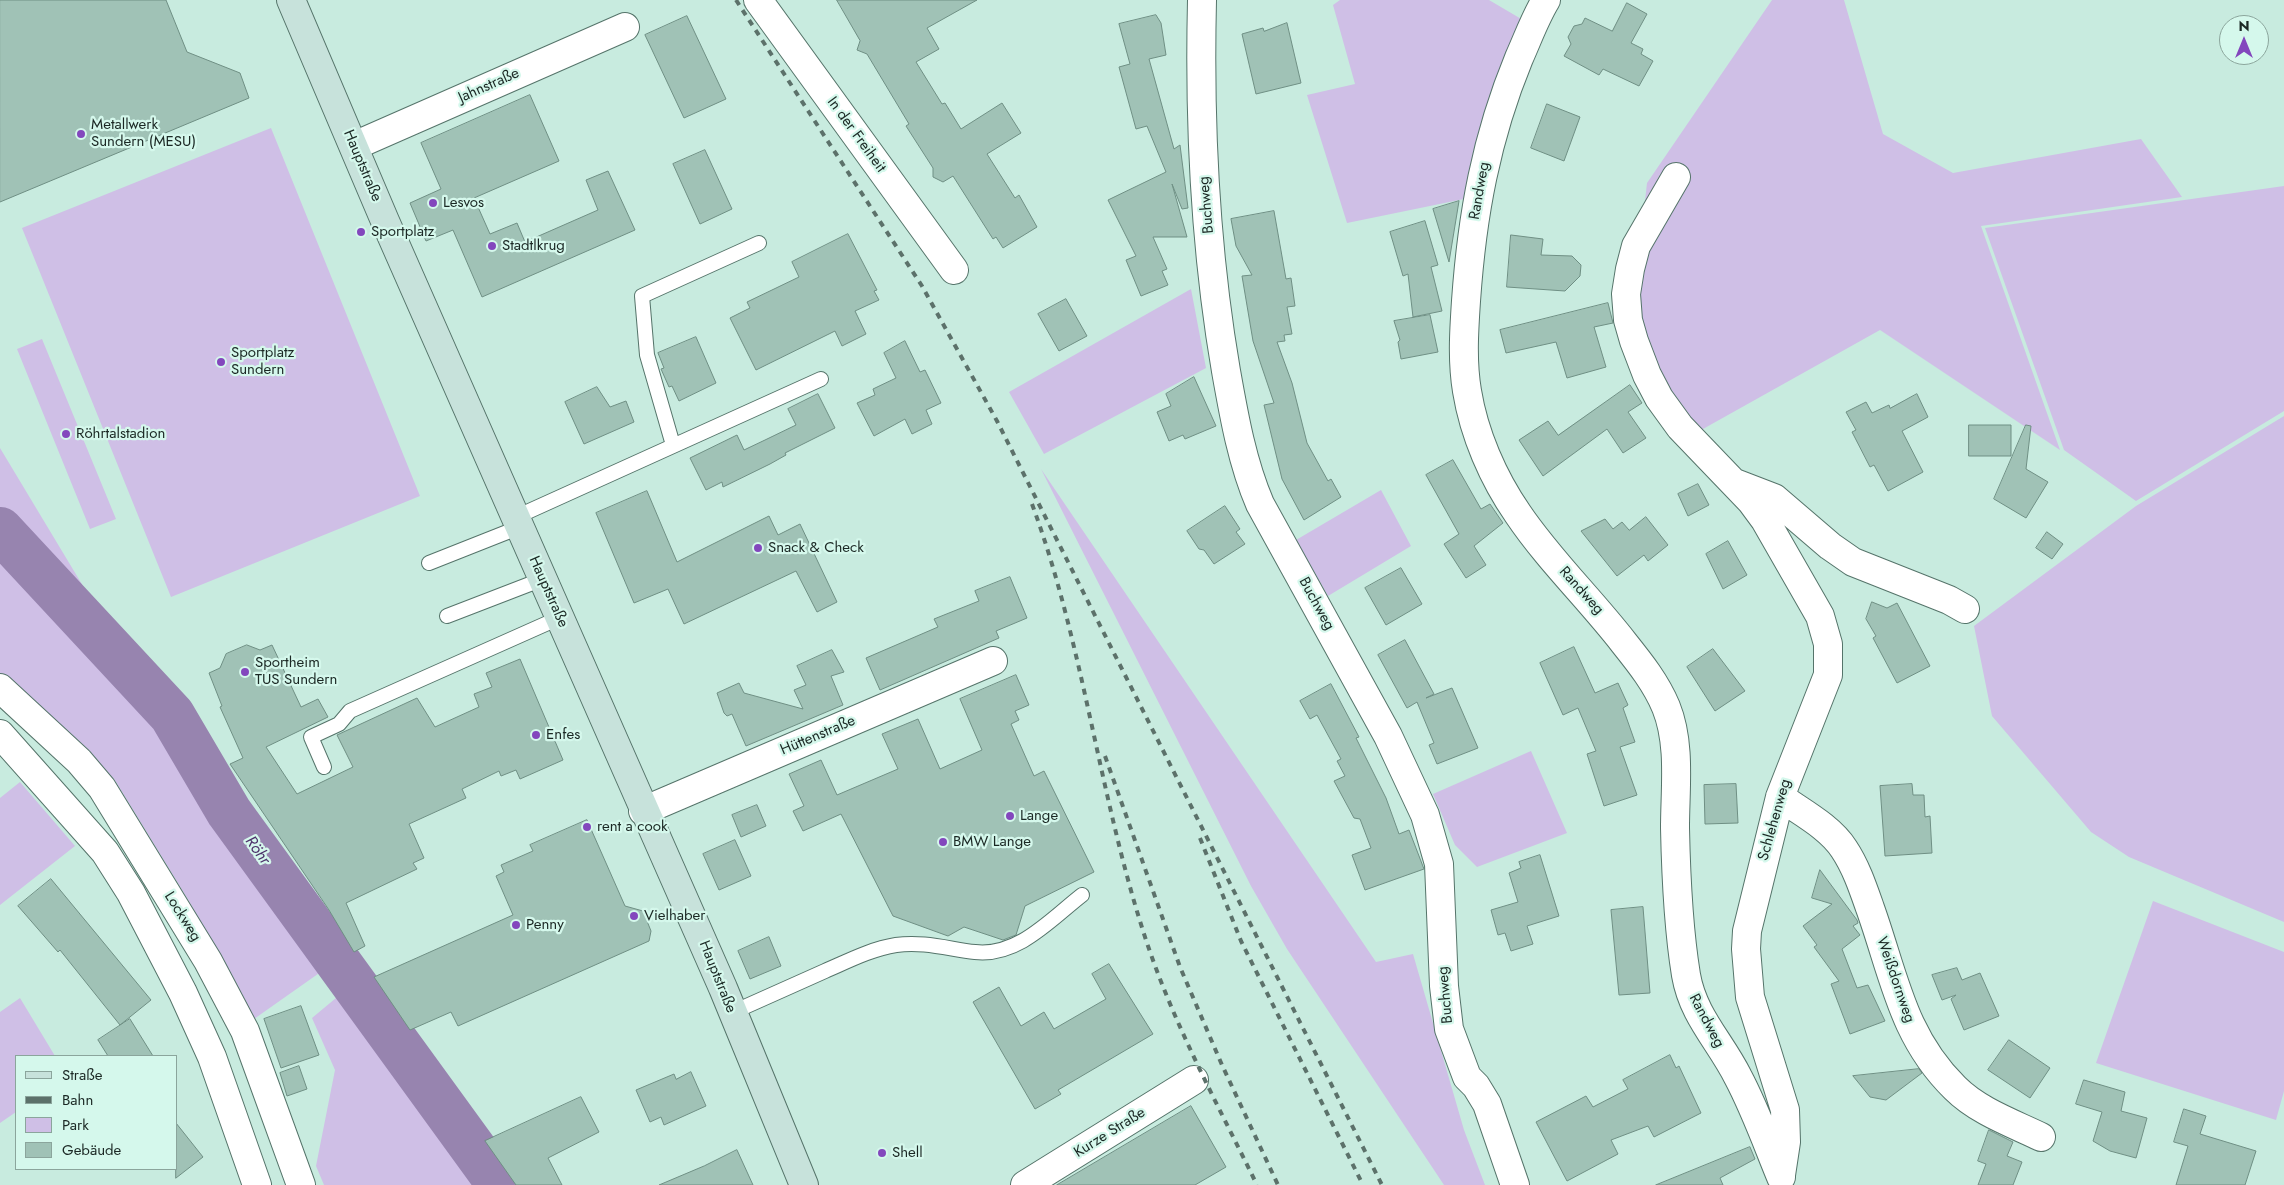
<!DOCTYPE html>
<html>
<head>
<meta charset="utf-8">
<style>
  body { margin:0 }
  #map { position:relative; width:2284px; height:1185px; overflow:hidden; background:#c8ebdf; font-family:Jost,sans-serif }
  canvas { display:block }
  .legend { position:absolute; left:15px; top:1055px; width:162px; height:115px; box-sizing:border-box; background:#d5f8ec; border:1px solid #8ba59c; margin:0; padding:6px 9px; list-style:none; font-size:15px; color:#1b2824 }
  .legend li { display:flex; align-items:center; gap:10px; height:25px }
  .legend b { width:25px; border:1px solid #8ba59c }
  .north { position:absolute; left:2219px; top:15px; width:50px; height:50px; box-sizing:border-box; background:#d5f8ec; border:1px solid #8ba59c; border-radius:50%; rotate:0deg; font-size:14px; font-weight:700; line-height:20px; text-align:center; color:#1b2824 }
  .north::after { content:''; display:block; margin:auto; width:18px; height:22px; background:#8347bd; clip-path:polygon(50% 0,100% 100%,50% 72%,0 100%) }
</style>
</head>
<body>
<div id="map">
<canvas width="2284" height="1185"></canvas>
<ul class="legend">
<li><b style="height:6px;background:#c7e2db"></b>Straße</li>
<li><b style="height:6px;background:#5c716a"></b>Bahn</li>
<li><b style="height:14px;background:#cfbfe6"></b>Park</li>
<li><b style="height:14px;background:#a0c2b6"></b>Gebäude</li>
</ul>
<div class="north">N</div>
</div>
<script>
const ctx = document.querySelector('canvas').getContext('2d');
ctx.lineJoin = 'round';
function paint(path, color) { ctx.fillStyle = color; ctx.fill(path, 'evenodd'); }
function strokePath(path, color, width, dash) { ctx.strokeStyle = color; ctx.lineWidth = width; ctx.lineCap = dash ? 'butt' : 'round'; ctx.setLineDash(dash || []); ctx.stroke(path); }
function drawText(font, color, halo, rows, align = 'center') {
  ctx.font = font + ' Jost,sans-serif'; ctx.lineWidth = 4.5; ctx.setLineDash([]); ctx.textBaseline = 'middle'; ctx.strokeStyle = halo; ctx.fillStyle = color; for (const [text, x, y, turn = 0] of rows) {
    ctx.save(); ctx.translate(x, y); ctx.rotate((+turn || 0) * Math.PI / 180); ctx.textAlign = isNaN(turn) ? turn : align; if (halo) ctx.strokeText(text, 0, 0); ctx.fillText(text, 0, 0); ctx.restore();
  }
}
paint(new Path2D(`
  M 1340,0 L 1489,0 L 1523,20 L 1470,174 L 1464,199 L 1347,223 L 1307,95 L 1355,84 L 1333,5 Z
  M 1772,0 L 1844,0 L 1883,134 L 1953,173 L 2141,139 L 2182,197 L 1981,226 L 2060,450 L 1880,330 L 1694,434 L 1644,358 L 1634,299 L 1647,183 Z
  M 271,128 L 420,496 L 171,597 L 22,228 Z
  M 2284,186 L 2284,411 L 2136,501 L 2064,450 L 1985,228 Z
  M 1191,289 L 1206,368 L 1044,454 L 1009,392 Z
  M 42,339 L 116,519 L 90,529 L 17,349 Z
  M 2284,416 L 2284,922 L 2129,857 L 2091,832 L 1992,716 L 1974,626 L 2136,506 Z
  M 0,448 L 86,591 L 201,723 L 342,957 L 254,1019 L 190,903 L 114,779 L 21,692 L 0,691 Z
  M 1041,469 L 1376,962 L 1413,954 L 1464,1130 L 1485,1185 L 1444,1185 L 1287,949 L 1251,886 Z
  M 1381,490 L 1411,546 L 1328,596 L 1296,540 Z
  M 1531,751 L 1567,833 L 1477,867 L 1455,845 L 1433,794 Z
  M 20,782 L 75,846 L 0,905 L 0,798 Z
  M 2153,901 L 2284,952 L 2284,1091 L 2276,1120 L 2096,1063 Z
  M 342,993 L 458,1140 L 490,1185 L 324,1185 L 316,1166 L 335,1070 L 312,1018 Z
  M 20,998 L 55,1056 L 16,1056 L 16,1112 L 0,1123 L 0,1012 Z`), '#cfbfe6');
strokePath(new Path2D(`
  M 0,530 L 172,715 L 229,812 L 500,1185`), '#9784af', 46);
const building = new Path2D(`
  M 0,0 L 166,0 L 187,52 L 240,73 L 249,98 L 0,202 Z
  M 837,0 L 977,0 L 927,28 L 939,49 L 916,62 L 942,104 L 945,103 L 961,129 L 1002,103 L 1021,133 L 987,154 L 1015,198 L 1019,195 L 1037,227 L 1003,248 L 996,237 L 993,239 L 953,176 L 943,182 L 933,177 L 933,168 L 906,126 L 909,124 L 867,54 L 857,50 L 860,41 Z
  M 1627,3 L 1647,14 L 1631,43 L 1643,49 L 1641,54 L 1653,61 L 1639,86 L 1603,69 L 1599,75 L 1564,56 L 1571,44 L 1568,37 L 1574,26 L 1582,24 L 1585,18 L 1612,31 Z
  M 1156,15 L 1161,23 L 1166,55 L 1149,59 L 1174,149 L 1180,145 L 1188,208 L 1182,209 L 1172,184 L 1187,237 L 1153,237 L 1167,269 L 1162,271 L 1168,285 L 1141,296 L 1126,260 L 1136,256 L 1108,200 L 1166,172 L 1147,126 L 1136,129 L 1119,67 L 1130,64 L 1119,24 Z
  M 687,16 L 726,99 L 684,118 L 645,35 Z
  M 1287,23 L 1301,83 L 1256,94 L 1242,34 L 1263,28 L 1264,31 Z
  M 530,95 L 559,161 L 474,198 L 490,234 L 517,223 L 525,242 L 598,210 L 586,180 L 608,171 L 635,230 L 482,297 L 453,230 L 426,241 L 410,203 L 441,189 L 421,143 Z
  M 1547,104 L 1580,117 L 1564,161 L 1531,148 Z
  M 705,150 L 732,209 L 700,224 L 673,164 Z
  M 1459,201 L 1449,262 L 1433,209 Z
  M 1274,211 L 1286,279 L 1291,278 L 1295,306 L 1287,307 L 1292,334 L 1284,335 L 1285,341 L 1277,342 L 1292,383 L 1307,443 L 1328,481 L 1331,479 L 1341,497 L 1304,520 L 1282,479 L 1264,405 L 1274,403 L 1253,341 L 1242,276 L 1252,275 L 1236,246 L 1231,219 Z
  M 1425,221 L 1438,265 L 1431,267 L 1442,311 L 1413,317 L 1408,274 L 1403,276 L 1390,232 Z
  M 848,234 L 877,290 L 874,291 L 879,300 L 855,311 L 866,334 L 842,346 L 835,331 L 756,370 L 730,318 L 750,308 L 747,302 L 799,277 L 792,262 Z
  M 1511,235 L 1543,239 L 1541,255 L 1572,256 L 1581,265 L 1580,276 L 1565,291 L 1507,287 Z
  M 1066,299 L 1087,336 L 1059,351 L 1038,314 Z
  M 1608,303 L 1613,323 L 1594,327 L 1606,367 L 1567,378 L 1556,342 L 1506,353 L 1500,330 Z
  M 1430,315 L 1438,352 L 1401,359 L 1398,342 L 1400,340 L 1394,321 Z
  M 696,337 L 716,383 L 679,401 L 672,386 L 669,387 L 661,369 L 664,368 L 658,353 Z
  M 905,341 L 920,372 L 925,370 L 941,403 L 926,410 L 932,424 L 912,434 L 905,419 L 874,436 L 857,403 L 875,395 L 873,389 L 896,378 L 884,353 Z
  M 1194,377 L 1216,426 L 1185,439 L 1183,435 L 1169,441 L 1157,412 L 1171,406 L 1166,394 Z
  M 1630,385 L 1642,403 L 1628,412 L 1646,438 L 1623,453 L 1607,429 L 1543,476 L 1519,440 L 1548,421 L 1558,435 Z
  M 597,387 L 610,407 L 626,401 L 634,422 L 584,444 L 565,402 Z
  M 818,394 L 835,428 L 785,453 L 786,455 L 770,464 L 723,487 L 722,482 L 706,490 L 690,458 L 737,435 L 744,450 L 765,440 L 796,425 L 788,409 Z
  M 1917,394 L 1928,417 L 1902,431 L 1923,472 L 1888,491 L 1874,465 L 1870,467 L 1852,432 L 1856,430 L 1846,412 L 1866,402 L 1872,413 L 1889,405 L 1890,408 Z
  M 1969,425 L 2011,425 L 2011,456 L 1969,456 Z
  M 2026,425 L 2031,426 L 2026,469 L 2048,482 L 2026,518 L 1994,499 Z
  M 1453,460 L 1481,509 L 1490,504 L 1503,523 L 1474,546 L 1486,565 L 1466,578 L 1444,544 L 1459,534 L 1426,475 Z
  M 1698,484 L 1709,505 L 1688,516 L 1678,494 Z
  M 647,491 L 677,562 L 769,516 L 778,535 L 800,524 L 837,602 L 817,612 L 796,571 L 684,624 L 668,589 L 634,603 L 596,513 Z
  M 1225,506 L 1240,529 L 1236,532 L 1245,544 L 1214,564 L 1204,550 L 1199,549 L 1187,531 Z
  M 1646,517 L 1668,545 L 1648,561 L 1644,555 L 1617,576 L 1581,531 L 1605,519 L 1613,529 L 1622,522 L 1629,530 Z
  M 2047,532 L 2063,544 L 2052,559 L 2036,548 Z
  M 1728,541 L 1747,575 L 1723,589 L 1706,554 Z
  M 1401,568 L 1422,604 L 1386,625 L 1365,588 Z
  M 1010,577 L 1027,618 L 996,631 L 999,638 L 880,690 L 866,658 L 938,627 L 934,619 L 979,601 L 975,591 Z
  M 1872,602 L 1887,608 L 1897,603 L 1930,666 L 1897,683 L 1873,638 L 1876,636 L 1866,619 Z
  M 1405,640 L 1434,694 L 1426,698 L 1452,688 L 1478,748 L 1437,764 L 1429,745 L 1434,743 L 1417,702 L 1407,708 L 1378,655 Z
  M 247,645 L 260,650 L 272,645 L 301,707 L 318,699 L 328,717 L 266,747 L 297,794 L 353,767 L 337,735 L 417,698 L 435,727 L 479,707 L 474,694 L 492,687 L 486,673 L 520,659 L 563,760 L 520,779 L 516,770 L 501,776 L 499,771 L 462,789 L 466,798 L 409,824 L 424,858 L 413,863 L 417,869 L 346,903 L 365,946 L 354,952 L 329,910 L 230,764 L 243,758 L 220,707 L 222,706 L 209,673 L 220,668 L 226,654 Z
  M 1574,647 L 1595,693 L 1618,683 L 1628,705 L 1623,708 L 1635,742 L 1620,747 L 1637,795 L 1604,806 L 1587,754 L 1596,751 L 1578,708 L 1563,715 L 1540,663 Z
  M 1713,649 L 1745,691 L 1715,711 L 1687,667 Z
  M 832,650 L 844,672 L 831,676 L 843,705 L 746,746 L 732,714 L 727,716 L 724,713 L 717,693 L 739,683 L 744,693 L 803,709 L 794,690 L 806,685 L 797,666 Z
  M 1016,675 L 1029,705 L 1015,711 L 1019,720 L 1011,724 L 1034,776 L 1044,771 L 1094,872 L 1025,906 L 1016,935 L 1003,940 L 964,927 L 948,936 L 893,916 L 841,814 L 803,831 L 793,811 L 804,806 L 789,774 L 821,760 L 837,795 L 898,769 L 882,734 L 918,719 L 940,769 L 982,750 L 960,699 Z
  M 1331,684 L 1359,737 L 1356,738 L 1386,798 L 1399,834 L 1409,830 L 1424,869 L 1365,890 L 1352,855 L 1371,848 L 1360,819 L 1354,818 L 1334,781 L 1345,776 L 1337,761 L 1341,759 L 1317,715 L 1310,719 L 1300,701 Z
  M 1736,784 L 1738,823 L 1705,824 L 1704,785 Z
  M 1912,784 L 1913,795 L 1924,795 L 1925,817 L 1930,816 L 1932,853 L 1885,856 L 1880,786 Z
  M 757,805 L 766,826 L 741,837 L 732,815 Z
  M 587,820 L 625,906 L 643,911 L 651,931 L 649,941 L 458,1026 L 451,1012 L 410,1030 L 374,977 L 513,915 L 496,876 L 504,872 L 501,865 L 533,851 L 530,845 Z
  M 735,840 L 751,876 L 719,890 L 703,854 Z
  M 1540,855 L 1559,916 L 1527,926 L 1533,944 L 1511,951 L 1505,933 L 1498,935 L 1491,910 L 1518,902 L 1509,873 L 1521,868 L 1519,862 Z
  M 1820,870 L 1857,920 L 1858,923 L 1853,926 L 1860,935 L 1842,949 L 1857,988 L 1868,985 L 1885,1021 L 1850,1034 L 1831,984 L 1839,981 L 1814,947 L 1817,945 L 1803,926 L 1832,904 L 1812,898 Z
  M 51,879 L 151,1000 L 120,1025 L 60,950 L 58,952 L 18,906 Z
  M 1643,907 L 1650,993 L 1619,995 L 1611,910 Z
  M 769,937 L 781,966 L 750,979 L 738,951 Z
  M 1109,964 L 1153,1034 L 1058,1090 L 1061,1094 L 1035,1109 L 973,1002 L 999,987 L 1021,1026 L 1044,1012 L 1054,1029 L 1106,999 L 1092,974 Z
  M 1957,968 L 1962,980 L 1980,973 L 1999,1016 L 1964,1030 L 1951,999 L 1956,995 L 1942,1000 L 1932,975 Z
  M 301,1006 L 319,1055 L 281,1068 L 264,1019 Z
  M 130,1019 L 153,1056 L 108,1056 L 98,1040 Z
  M 2009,1040 L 2050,1068 L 2030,1098 L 1988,1070 Z
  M 1670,1055 L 1676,1068 L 1679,1066 L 1701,1113 L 1654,1137 L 1648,1126 L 1611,1140 L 1618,1154 L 1567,1181 L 1536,1122 L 1586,1096 L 1593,1107 L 1628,1089 L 1623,1080 Z
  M 299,1066 L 307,1089 L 287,1096 L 280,1073 Z
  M 1919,1069 L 1922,1073 L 1886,1100 L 1870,1097 L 1853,1076 Z
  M 691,1072 L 706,1106 L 664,1125 L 661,1117 L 650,1122 L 636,1090 L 674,1074 L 676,1079 Z
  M 2084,1080 L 2125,1092 L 2121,1111 L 2147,1118 L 2136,1158 L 2110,1151 L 2093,1141 L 2102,1112 L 2076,1104 Z
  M 581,1097 L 599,1132 L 548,1158 L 562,1185 L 516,1185 L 485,1141 Z
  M 1191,1106 L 1226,1167 L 1195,1185 L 1057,1185 Z
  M 2184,1109 L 2206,1116 L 2200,1134 L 2256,1151 L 2245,1185 L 2176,1185 L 2188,1146 L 2174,1142 Z
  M 176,1123 L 203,1157 L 176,1178 Z
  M 1989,1130 L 2013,1142 L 2007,1156 L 2022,1162 L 2013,1185 L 1978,1185 L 1986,1164 L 1978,1161 Z
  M 1750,1147 L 1755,1159 L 1720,1178 L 1723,1185 L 1656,1185 Z
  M 737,1150 L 753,1185 L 659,1185 L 704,1166 Z`);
paint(building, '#a0c2b6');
strokePath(building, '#6f8f84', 1);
const service = new Path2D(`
  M 673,445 L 647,355 L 642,296 L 759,243
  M 516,517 L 821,379
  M 429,563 L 520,527
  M 447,616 L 543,579
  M 324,767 L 311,737 L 339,724 L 350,711 L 559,618
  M 731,1013 C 763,999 794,985 825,971 C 848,961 871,949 896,945 C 923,941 949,949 975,952 C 1018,957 1051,919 1082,895`);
const minor = new Path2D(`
  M 758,0 L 954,270
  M 1202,0 C 1199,124 1205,249 1226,371 C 1234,416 1242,462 1260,504 L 1388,736 L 1425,815 L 1439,864 L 1444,986 L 1449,1029 L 1467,1077 L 1476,1086 L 1487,1104 L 1515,1185
  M 1546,0 C 1535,18 1528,38 1519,58 C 1486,138 1472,215 1466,301 C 1464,331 1462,361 1467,391 C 1474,434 1493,478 1518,514 C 1549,560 1590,599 1624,643 C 1640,663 1656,683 1666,707 C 1681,744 1675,788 1675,828 C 1676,877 1678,926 1686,975 C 1693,1016 1720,1041 1738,1077 C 1755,1109 1767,1143 1781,1177
  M 354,146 L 625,27
  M 1676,177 L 1636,246 L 1630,269 L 1626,294 L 1628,320 L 1634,341 L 1647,375 L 1659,398 L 1680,427 L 1751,501 L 1765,520 L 1820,616 L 1828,644 L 1828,675 L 1780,797 L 1747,931 L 1746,949 L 1750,997 L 1785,1110 L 1786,1142 L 1781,1175
  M 1735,483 L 1774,498 L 1830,546 L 1853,562 L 1949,600 L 1965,609
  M 0,688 L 79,761 L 102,788 L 208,961 L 245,1031 L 301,1185
  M 0,734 L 105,852 L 131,893 L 183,993 L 212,1057 L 257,1185
  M 1780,797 C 1801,812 1830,827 1844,849 C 1856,867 1863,888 1870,908 C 1894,975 1902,1036 1955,1088 C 1978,1111 2012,1123 2041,1137
  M 643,811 L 993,661
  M 1025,1185 L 1194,1080`);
const secondary = new Path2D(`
  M 291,0 L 385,221 L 723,988 L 804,1185`);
strokePath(service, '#55746a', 16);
strokePath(minor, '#55746a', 30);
strokePath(secondary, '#55746a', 30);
strokePath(service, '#fff', 14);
strokePath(minor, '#fff', 28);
strokePath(secondary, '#c7e2db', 28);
strokePath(new Path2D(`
  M 736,0 L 922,286 L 997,421 L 1382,1185
  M 1032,504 C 1084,645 1099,797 1146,940 C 1174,1025 1218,1105 1257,1185
  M 1105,756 L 1180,967 L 1222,1065 L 1278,1185
  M 1200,838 L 1241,941 L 1363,1185`), '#5c716a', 4, [6, 6]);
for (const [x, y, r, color] of [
  [81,134,5,"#8347bd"],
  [433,203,5,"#8347bd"],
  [361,232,5,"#8347bd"],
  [492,246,5,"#8347bd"],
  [221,362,5,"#8347bd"],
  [66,434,5,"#8347bd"],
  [758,548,5,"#8347bd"],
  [245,672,5,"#8347bd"],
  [536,735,5,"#8347bd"],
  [1010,816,5,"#8347bd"],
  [587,827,5,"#8347bd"],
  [943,842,5,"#8347bd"],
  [634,916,5,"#8347bd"],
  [516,925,5,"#8347bd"],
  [882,1153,5,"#8347bd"]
]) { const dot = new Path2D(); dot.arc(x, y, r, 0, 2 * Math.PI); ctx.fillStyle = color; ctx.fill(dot); strokePath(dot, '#d5f8ec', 2); }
drawText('15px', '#1b2824', '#d5f8ec', [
  ["Jahnstraße",489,86,-24],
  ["In der Freiheit",856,135,54],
  ["Hauptstraße",362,166,67],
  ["Randweg",1480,191,-80],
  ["Buchweg",1207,205,-95],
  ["Randweg",1581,591,48],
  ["Hauptstraße",548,592,66],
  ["Buchweg",1316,604,61],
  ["Hüttenstraße",818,736,-23],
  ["Schlehenweg",1775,820,-74],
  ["Lockweg",182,917,58],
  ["Hauptstraße",717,977,68],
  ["Weißdornweg",1895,980,71],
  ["Buchweg",1446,995,-95],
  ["Randweg",1706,1021,62],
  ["Kurze Straße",1110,1133,-32]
]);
drawText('15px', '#1b2824', '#d5f8ec', [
  ["Metallwerk",91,125],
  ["Sundern (MESU)",91,142],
  ["Lesvos",443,203],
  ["Sportplatz",371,232],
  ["Stadtlkrug",502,246],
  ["Sportplatz",231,353],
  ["Sundern",231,370],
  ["Röhrtalstadion",76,434],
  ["Snack & Check",768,548],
  ["Sportheim",255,663],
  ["TUS Sundern",255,680],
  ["Enfes",546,735],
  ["Lange",1020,816],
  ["rent a cook",597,827],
  ["BMW Lange",953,842],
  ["Vielhaber",644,916],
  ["Penny",526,925],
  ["Shell",892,1153]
], 'left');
drawText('italic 16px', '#4c316a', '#d5f8ec', [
  ["Röhr",257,851,54]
]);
</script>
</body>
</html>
